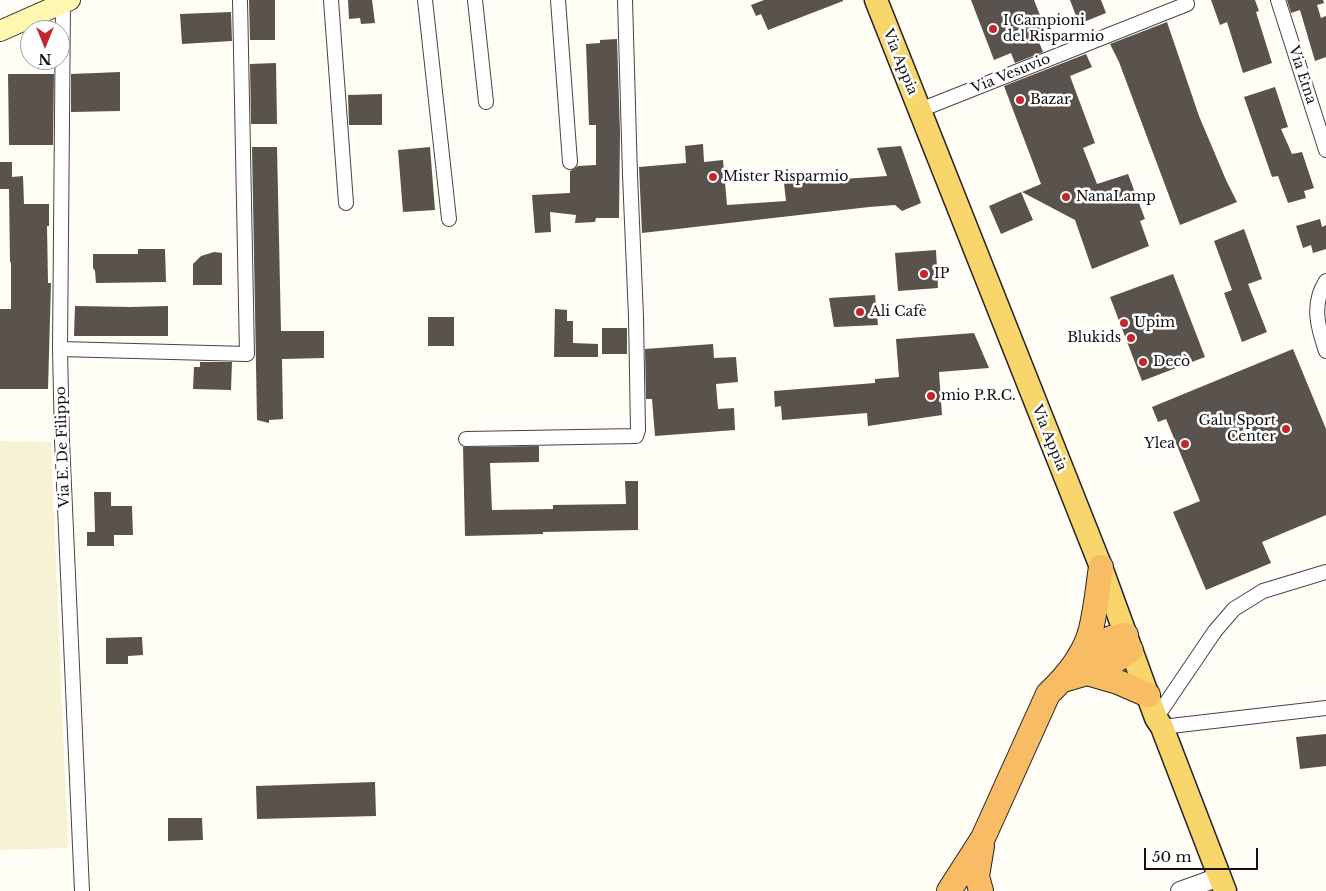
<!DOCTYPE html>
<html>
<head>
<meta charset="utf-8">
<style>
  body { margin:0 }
  #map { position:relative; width:1326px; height:891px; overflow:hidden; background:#fffdf5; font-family:"Libre Baskerville",serif }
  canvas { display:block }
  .north { position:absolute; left:20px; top:20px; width:50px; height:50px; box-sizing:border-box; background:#fff; border:1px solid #a0a0a0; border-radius:50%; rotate:180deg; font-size:14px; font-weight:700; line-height:20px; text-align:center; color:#111 }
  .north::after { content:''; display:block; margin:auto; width:18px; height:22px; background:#c4262e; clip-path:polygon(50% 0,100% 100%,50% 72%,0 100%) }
  .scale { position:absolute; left:1144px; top:848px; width:114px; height:22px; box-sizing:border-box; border:2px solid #111; border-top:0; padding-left:6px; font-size:15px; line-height:18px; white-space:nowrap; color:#111; -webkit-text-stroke:4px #fff; paint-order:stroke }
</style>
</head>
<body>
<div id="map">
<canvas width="1326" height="891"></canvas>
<div class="north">N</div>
<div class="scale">50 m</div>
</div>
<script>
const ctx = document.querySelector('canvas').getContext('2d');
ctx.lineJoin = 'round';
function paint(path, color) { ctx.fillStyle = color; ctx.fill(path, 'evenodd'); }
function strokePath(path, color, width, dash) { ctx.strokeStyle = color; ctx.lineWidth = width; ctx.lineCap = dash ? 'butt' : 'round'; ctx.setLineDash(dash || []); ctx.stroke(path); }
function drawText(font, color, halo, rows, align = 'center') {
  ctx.font = font + ' "Libre Baskerville",serif'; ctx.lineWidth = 5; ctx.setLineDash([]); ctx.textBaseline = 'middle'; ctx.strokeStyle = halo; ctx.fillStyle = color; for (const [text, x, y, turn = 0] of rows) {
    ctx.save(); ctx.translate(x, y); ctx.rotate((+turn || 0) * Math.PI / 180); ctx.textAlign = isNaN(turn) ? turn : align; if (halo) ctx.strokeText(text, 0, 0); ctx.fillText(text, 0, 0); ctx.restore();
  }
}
paint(new Path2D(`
  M 0,441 L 51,442 L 68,848 L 0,850 Z`), '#f6f3d4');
paint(new Path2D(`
  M 249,0 L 275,0 L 275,40 L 250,40 Z
  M 348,0 L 372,0 L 375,23 L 361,24 L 360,18 L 349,19 Z
  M 764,0 L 843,0 L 843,1 L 768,30 L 761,14 L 756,16 L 751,5 Z
  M 971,0 L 1034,0 L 1049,38 L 1039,42 L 1043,52 L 1015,63 L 1011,53 L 994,60 Z
  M 1070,0 L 1101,0 L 1106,13 L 1079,24 Z
  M 1211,0 L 1255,0 L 1259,11 L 1256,12 L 1272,63 L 1243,73 L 1227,22 L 1220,25 Z
  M 1287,0 L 1323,0 L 1324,3 L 1317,5 L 1321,18 L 1326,16 L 1326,57 L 1315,61 L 1300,10 L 1291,13 Z
  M 231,12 L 232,41 L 182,44 L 180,14 Z
  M 1167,22 L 1199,116 L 1226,180 L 1237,202 L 1180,225 L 1119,62 L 1110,44 Z
  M 617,39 L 620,132 L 619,218 L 596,218 L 595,222 L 575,223 L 576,215 L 550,212 L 551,232 L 535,233 L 532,195 L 570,193 L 570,171 L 574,169 L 578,166 L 596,165 L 596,125 L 589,125 L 586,44 L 600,43 L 600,40 Z
  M 1086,54 L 1092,67 L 1070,76 L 1095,143 L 1083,148 L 1097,184 L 1128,174 L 1145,219 L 1140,221 L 1149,246 L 1092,269 L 1075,220 L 1022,192 L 1041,184 L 1004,86 Z
  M 276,63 L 277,124 L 251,124 L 250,64 Z
  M 120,72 L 120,111 L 71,112 L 71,74 Z
  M 8,74 L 54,74 L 53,145 L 9,145 Z
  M 1275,87 L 1288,127 L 1281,129 L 1292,154 L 1302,152 L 1314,188 L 1304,191 L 1306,198 L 1288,203 L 1278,176 L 1272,177 L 1244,97 Z
  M 382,94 L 382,125 L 349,125 L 348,95 Z
  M 703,144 L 704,162 L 723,160 L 727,205 L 786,201 L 784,183 L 887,176 L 877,148 L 901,146 L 921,203 L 902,211 L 895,205 L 869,207 L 642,233 L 639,167 L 686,163 L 685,146 Z
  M 252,147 L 277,147 L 281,331 L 324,331 L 324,358 L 282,359 L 283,419 L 269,420 L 269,423 L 257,420 Z
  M 430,147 L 435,210 L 403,212 L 398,150 Z
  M 0,162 L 12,162 L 12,177 L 23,176 L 24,204 L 49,204 L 49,226 L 47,226 L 48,283 L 51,283 L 48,389 L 0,389 L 0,309 L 11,309 L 11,262 L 10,262 L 9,189 L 0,189 Z
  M 1021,192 L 1033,220 L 1001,234 L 989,206 Z
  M 1320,219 L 1322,227 L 1326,225 L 1326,249 L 1313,253 L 1311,245 L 1303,248 L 1296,226 Z
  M 1244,229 L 1262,279 L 1248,284 L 1267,332 L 1242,342 L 1224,293 L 1232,290 L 1214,241 Z
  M 138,249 L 165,249 L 166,282 L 96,283 L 95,271 L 93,268 L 93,254 L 138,254 Z
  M 936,250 L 938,288 L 898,291 L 895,253 Z
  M 214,252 L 222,253 L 222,285 L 193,285 L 193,264 L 201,256 Z
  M 1173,274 L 1205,357 L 1142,381 L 1110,297 Z
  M 875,295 L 878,325 L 834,327 L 829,298 Z
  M 75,306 L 130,307 L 168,306 L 168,336 L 74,336 Z
  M 555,309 L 567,310 L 567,321 L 573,321 L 573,343 L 598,344 L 598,357 L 554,357 Z
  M 428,317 L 454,317 L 454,346 L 428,346 Z
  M 602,328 L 627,328 L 627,354 L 602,354 Z
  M 974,333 L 989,368 L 939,372 L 942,415 L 868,426 L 867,413 L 782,420 L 781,406 L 775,407 L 774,391 L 875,383 L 875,379 L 899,377 L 896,339 Z
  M 713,344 L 714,358 L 736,357 L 738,382 L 716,384 L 718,409 L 734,408 L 735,430 L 655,436 L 652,399 L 646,399 L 645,349 Z
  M 1293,349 L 1326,429 L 1326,515 L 1262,542 L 1271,563 L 1206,590 L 1173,512 L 1200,501 L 1166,419 L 1158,422 L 1152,407 Z
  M 200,362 L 232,362 L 231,390 L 193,389 L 194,367 L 200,367 Z
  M 539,446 L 539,462 L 490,463 L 492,510 L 553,509 L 553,505 L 626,504 L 625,481 L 638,481 L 638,530 L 543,532 L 543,534 L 465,536 L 463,447 Z
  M 94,492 L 111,492 L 111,506 L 132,506 L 133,535 L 114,535 L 114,546 L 87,546 L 87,532 L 95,532 Z
  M 142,637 L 143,655 L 128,656 L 128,664 L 106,664 L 106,638 Z
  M 1326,734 L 1326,766 L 1300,769 L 1296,737 Z
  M 375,782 L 376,816 L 257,819 L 256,786 Z
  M 168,818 L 202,818 L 203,840 L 168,841 Z`), '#5a524d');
const minor = new Path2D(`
  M 331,0 L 346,203
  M 425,0 L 449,219
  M 475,0 L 486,102
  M 558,0 L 570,162
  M 1278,0 L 1326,150
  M 63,3 L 60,349 L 62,440 L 82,891
  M 920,110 L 1187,4
  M 1326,281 C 1311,304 1318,328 1326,351
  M 60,349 L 247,354 L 240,0
  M 466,439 L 636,436 L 638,430 L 636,317 L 630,175 L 625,0
  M 1156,718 L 1215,631 L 1234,609 L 1263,591 L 1326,572
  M 1162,727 L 1326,708`);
const tertiary = new Path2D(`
  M 1180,891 L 1219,877`);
const secondary = new Path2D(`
  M 0,31 L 70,0`);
const primary = new Path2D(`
  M 876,0 L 1101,567 L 1156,718 L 1162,727 L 1225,891`);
const trunk = new Path2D(`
  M 1080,655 L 1111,638 L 1126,635
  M 1087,673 L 1118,682 L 1148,695
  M 1063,680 L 1087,673 L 1109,665 L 1131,650
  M 949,891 L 983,838 L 1048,694 C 1066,677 1085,654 1091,629 C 1096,609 1098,587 1101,567
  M 981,891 L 977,876 L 982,846`);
strokePath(minor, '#444', 16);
strokePath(tertiary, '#444', 20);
strokePath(secondary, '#333', 22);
strokePath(primary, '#222', 25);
strokePath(trunk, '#222', 26);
strokePath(minor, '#fff', 14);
strokePath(tertiary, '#fff', 18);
strokePath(secondary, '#fff6b0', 20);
strokePath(primary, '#f9d66b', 22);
strokePath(trunk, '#f7bc64', 24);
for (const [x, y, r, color] of [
  [993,29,5,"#c4262e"],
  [1020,100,5,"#c4262e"],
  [713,177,5,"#c4262e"],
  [1066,197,5,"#c4262e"],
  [924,274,5,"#c4262e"],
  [860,312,5,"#c4262e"],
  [1124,323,5,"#c4262e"],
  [1131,338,5,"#c4262e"],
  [1143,362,5,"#c4262e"],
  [931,396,5,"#c4262e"],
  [1286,429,5,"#c4262e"],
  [1185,444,5,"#c4262e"]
]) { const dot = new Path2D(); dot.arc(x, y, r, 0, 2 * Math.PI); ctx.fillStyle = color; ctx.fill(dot); strokePath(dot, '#fff', 2); }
drawText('14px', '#111', '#fff', [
  ["I Campioni",1003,21],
  ["del Risparmio",1003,37],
  ["Bazar",1030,100],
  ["Mister Risparmio",723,177],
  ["NanaLamp",1076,197],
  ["IP",934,274],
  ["Ali Cafè",870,312],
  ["Upim",1134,323],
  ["Blukids",1121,338,"right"],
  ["Decò",1153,362],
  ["mio P.R.C.",941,396],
  ["Galu Sport",1276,421,"right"],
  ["Center",1276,437,"right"],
  ["Ylea",1175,444,"right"]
], 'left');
drawText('14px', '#111', '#fff', [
  ["Via Appia",900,62,68],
  ["Via Vesuvio",1011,74,-22],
  ["Via Etna",1302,75,72],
  ["Via Appia",1049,438,68],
  ["Via E. De Filippo",63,447,-92]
]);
</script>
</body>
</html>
